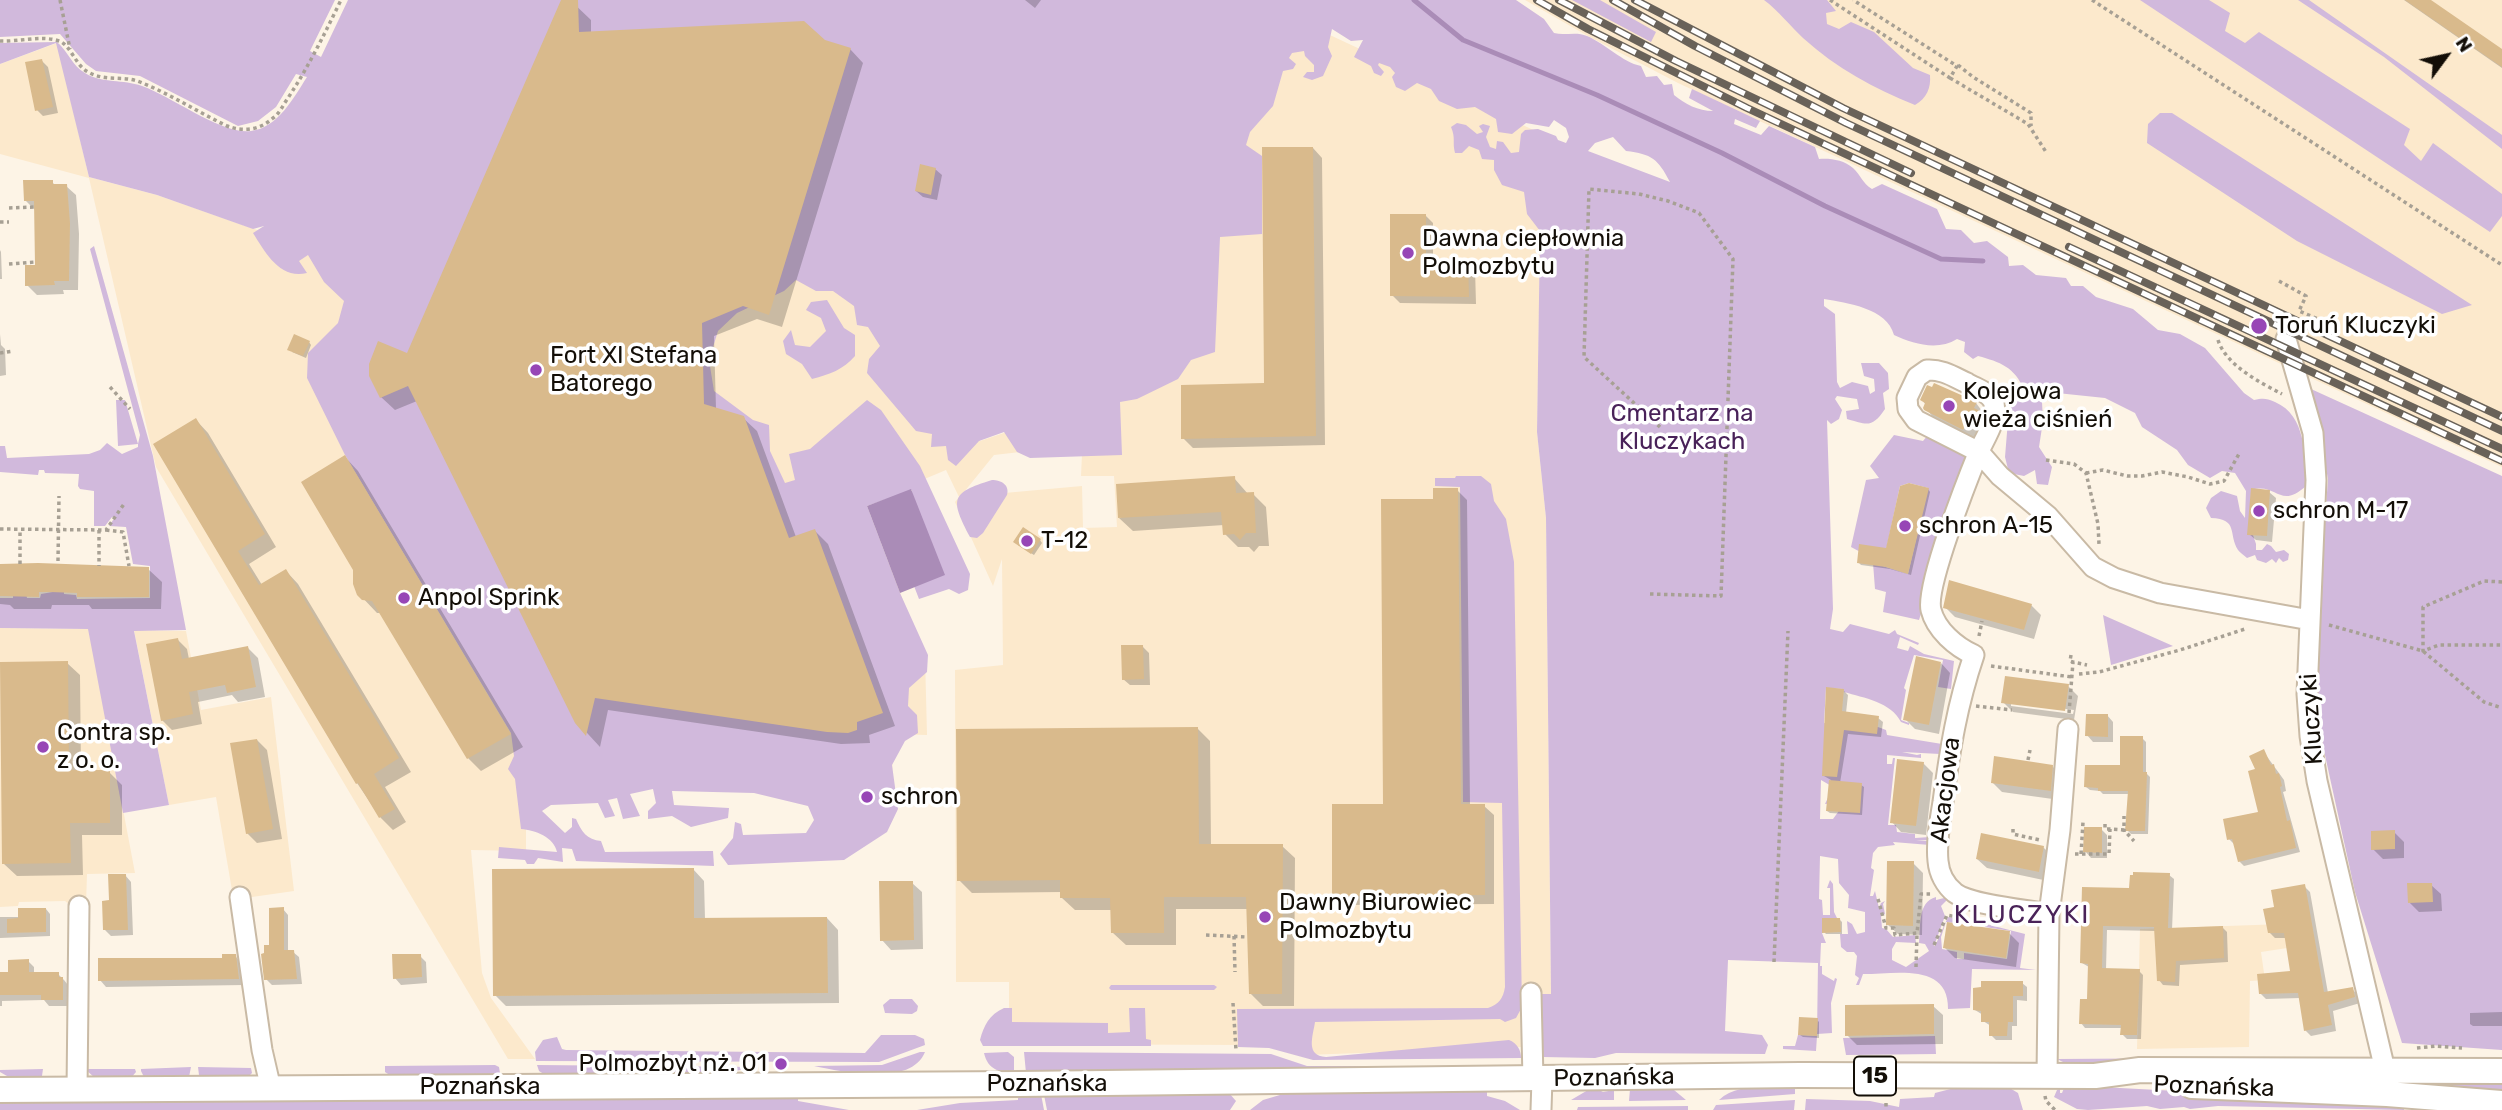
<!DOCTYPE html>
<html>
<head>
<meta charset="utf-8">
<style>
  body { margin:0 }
  #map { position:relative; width:2502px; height:1110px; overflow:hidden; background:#fdf4e6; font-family:Rubik,sans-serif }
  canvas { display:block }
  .north { position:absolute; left:2411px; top:21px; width:70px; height:70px; -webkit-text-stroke:5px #fff; paint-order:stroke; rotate:57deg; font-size:19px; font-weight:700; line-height:28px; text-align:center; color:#130e07 }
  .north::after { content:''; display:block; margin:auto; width:24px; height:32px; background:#130e07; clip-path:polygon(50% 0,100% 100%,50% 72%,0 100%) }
</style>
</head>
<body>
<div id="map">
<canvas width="2502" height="1110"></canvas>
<div class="north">N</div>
</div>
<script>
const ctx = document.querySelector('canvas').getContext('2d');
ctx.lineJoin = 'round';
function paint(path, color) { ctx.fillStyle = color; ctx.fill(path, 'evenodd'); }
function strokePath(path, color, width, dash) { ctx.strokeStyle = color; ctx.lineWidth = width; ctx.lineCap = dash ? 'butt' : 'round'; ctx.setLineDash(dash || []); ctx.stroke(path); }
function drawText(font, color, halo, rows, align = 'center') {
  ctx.font = font + ' Rubik,sans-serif'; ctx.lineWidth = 7; ctx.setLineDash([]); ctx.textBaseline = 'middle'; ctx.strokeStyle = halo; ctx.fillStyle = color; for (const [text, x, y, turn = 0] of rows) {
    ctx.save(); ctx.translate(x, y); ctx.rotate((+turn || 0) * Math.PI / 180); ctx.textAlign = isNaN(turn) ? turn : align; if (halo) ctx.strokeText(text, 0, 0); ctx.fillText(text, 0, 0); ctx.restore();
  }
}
paint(new Path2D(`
  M 969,0 L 980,441 L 1010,431 L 1212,229 L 1238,144 L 1285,48 L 1317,29 L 1542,134 L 1537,432 L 1546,518 L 1551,995 L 1520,993 L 1521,1047 L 1306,1055 L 1270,1046 L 1247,1045 L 983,1044 L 1009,1010 L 1009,982 L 956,982 L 955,670 L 1003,665 L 1002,559 L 993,586 L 955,502 L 959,497 L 946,470 L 865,504 L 925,656 L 927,735 L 892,734 L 893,820 L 841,841 L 821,763 L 526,771 L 526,851 L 471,850 L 482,973 L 491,998 L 535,1059 L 508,1059 L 156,467 L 89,178 L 0,154 L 0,64 L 57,43 L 89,177 L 157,195 L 357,265 ZM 1029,451 L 1082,454 L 1081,476 L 1114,476 L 1117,527 L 1083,528 L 1082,486 L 960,497 L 994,455 Z
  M 1525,0 L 2502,0 L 2502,467 L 1678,83 L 1586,35 Z
  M 0,628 L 89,629 L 135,873 L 87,874 L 86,905 L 70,905 L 65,901 L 19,902 L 18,906 L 0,907 Z
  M 134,630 L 186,631 L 201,710 L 271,697 L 294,891 L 245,898 L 233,896 L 216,797 L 169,805 Z
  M 2284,924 L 2287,948 L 2261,952 L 2265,980 L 2250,981 L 2249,1047 L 2137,1049 L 2140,929 Z`), '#fce9cc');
paint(new Path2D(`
  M 0,0 L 335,0 L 310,51 L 321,57 L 348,0 L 1516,0 L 1544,19 L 1554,33 C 1565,36 1576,31 1587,36 C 1606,44 1622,62 1641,66 L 1646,77 L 1657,76 L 1664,85 L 1672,84 L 1674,95 C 1685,104 1698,111 1713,111 L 1689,98 L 1692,89 L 1760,121 L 1756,128 L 1735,119 L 1734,124 L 1761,135 L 1769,126 L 1815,147 L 1819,159 C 1830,158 1844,160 1853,168 C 1861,175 1862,183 1872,189 L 1882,184 L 1937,209 L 1946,229 L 1961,230 L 1974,243 L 1987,241 L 2008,257 L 2009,266 L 2023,265 L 2036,275 L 2066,278 L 2071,286 L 2083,286 L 2096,297 L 2133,309 L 2158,330 L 2180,334 L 2205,348 L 2244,393 L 2254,400 C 2263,398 2266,398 2275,402 C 2307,416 2304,455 2307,485 C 2279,511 2278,482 2251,490 L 2253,535 L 2256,544 L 2256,550 L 2262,550 L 2267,544 L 2271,546 L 2276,552 L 2284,550 L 2289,554 L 2288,560 L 2283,562 L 2279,558 L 2276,563 L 2272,559 L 2266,563 L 2257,560 L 2255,555 L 2247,558 C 2244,555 2240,553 2238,550 C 2228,534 2239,519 2211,518 L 2206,508 L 2211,498 L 2221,491 L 2237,496 L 2240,511 L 2245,518 L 2246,491 L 2235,473 L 2222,471 L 2210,478 L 2188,465 L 2177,450 L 2142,427 L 2135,413 L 2105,398 L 2057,393 L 2042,402 L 2043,421 L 2039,447 L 2052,467 L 2048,485 L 2037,484 L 2035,470 L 2024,476 L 2009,473 L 2005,457 L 2009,408 L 2024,390 C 2015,367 2000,362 1978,356 L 1973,359 L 1964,352 L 1965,342 L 1957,339 C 1938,351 1913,344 1894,335 C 1887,308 1847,303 1824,299 L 1824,306 L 1835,314 L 1837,382 L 1840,388 L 1852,382 L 1868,386 L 1870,394 L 1875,391 L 1874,379 L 1864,376 L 1861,363 L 1879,363 L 1888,373 L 1889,389 L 1883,393 L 1885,409 C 1872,428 1868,425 1847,419 L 1846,411 L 1859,409 L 1857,399 L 1837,396 L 1835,399 L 1842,410 L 1839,419 L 1831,424 L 1827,420 L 1833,609 L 1830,629 L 1843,632 L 1850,624 L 1889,634 L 1895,630 L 1897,634 L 1919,643 L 1918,645 L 1900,637 L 1897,648 L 1908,651 L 1910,646 L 1924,654 L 1954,661 L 1951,689 L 1938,687 L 1943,660 L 1914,655 L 1904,688 L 1906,690 L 1901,720 L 1909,723 L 1909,725 L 1901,722 C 1891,702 1864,698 1844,692 L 1843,689 L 1826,688 L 1824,723 L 1878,727 L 1886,730 L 1887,735 L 1942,744 L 1940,754 L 1902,752 L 1917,755 L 1921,754 L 1921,758 L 1887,755 L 1887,764 L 1892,764 L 1893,758 L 1895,758 L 1888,825 L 1896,825 L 1897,832 L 1915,834 L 1915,838 L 1930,837 L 1928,840 L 1916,841 L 1931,841 L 1930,845 L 1893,842 L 1895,845 L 1878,847 L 1873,853 L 1871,868 L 1874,870 L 1870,896 L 1873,896 L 1875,891 L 1879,908 L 1881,903 L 1885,901 L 1883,904 L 1885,914 L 1881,916 L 1882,928 L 1886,929 L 1893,937 L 1915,935 L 1916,943 L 1896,942 L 1892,949 L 1892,960 L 1906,967 L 1929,951 L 1925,944 L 1919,943 C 1921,927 1917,902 1936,897 L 1936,900 L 1948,897 L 1949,898 L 1941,906 L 1945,916 L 1934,946 L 1935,946 L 1948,917 L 1975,921 L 1974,925 L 1946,922 L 1941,937 L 1942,949 L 1957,952 L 1957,959 L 1964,959 L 1964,953 L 2007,959 L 2011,931 L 1985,927 L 1986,924 L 2025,934 L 2020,968 L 2036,970 L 1972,969 L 1970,1008 L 1948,1009 C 1949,962 1895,974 1863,974 L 1859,985 L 1856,985 L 1859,978 L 1855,975 L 1857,956 L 1854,952 L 1847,952 L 1841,947 L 1840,934 L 1848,934 L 1847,921 L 1852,924 L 1857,934 L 1865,932 L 1865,912 L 1848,908 L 1849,895 L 1839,883 L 1838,859 L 1820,856 L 1819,899 L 1822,900 L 1823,915 L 1830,915 L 1830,888 L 1827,888 L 1830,880 L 1833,884 L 1834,912 L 1837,918 L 1822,919 L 1822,933 L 1826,943 L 1821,943 L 1820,966 L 1822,966 L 1822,974 L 1834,981 L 1835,978 L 1837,979 L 1831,1003 L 1832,1033 L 1817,1034 L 1818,963 L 1728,960 L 1725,1031 L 1762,1035 L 1768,1045 L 1765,1054 L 1616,1053 L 1595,1058 L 1543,1057 L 1541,994 L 1551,994 L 1546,518 L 1537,432 L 1540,231 L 1527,214 L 1524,192 L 1502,185 L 1494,170 L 1494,160 L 1482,159 L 1479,150 L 1469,146 L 1462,153 L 1455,153 C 1452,142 1456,139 1451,127 L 1457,123 L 1466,125 L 1477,134 L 1483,132 L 1479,126 L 1483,124 L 1490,126 L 1486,137 L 1490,147 L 1496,149 L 1497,141 L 1503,142 L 1511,153 L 1519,152 L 1521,134 L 1525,130 L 1538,129 L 1556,136 L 1558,140 L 1566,143 L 1569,137 L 1566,128 L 1554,120 L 1549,127 L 1526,123 L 1512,134 L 1498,132 L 1496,119 L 1475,107 L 1457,109 L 1439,101 L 1431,89 L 1417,83 L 1405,91 L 1396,87 L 1392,77 L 1395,73 L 1390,67 L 1379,63 L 1378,65 L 1384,72 L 1381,76 L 1374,73 L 1371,66 L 1354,57 L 1363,40 L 1351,41 L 1332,29 L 1328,47 L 1332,56 L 1323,76 L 1312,80 L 1303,77 L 1307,72 L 1314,72 L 1314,65 L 1305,56 L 1304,51 L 1292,53 L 1289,58 L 1296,64 L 1293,69 L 1283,71 L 1273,106 L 1250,132 L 1246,145 L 1262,156 L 1262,234 L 1220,237 L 1215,352 L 1191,360 L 1178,379 L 1137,399 L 1120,402 L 1122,455 L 1030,458 L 1017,452 L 1004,432 L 979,441 L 956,466 L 948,460 L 946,446 L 931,447 L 932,434 L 916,431 L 867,373 L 869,359 L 880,346 L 868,327 L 857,325 L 854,306 L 833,291 L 816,291 L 796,280 L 784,291 L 737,313 L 718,331 L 709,360 L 714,391 L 753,420 L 769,425 L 770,451 L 785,483 L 795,480 L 789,454 L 810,449 L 867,400 L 881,410 L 920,466 L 970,574 L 968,590 L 959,594 L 949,589 L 919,599 L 914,586 L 912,490 L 867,506 L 900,593 L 928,655 L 927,672 L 909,688 L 908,706 L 917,715 L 918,733 L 905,741 L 892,765 L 898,809 L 887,832 L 844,860 L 728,865 L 720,854 L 733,838 L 735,822 L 741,824 L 743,835 L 806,833 L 814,820 L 808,806 L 754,793 L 672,791 L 674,805 L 729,808 L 728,818 L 691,827 L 672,816 L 648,819 L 648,811 L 656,803 L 653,789 L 630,794 L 640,816 L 623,819 L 617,798 L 608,800 L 615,816 L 605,818 L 598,803 L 551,805 L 542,811 L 565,833 L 572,827 L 572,818 L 576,819 C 581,831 587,840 601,841 L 605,852 L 713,851 L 714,866 L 576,861 L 572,849 L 562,848 L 563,862 L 538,858 L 534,864 L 527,864 L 525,860 L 498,858 L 499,847 L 557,852 C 554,837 535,830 521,829 L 515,779 L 508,769 L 514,756 L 511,733 L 345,455 L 307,378 L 308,353 L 338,323 L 344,301 L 324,282 L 308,255 L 299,261 L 307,273 C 280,280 265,252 253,233 L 264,226 L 253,229 L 157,195 L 89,177 L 56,43 L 0,64 L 0,43 L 57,42 C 68,51 72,66 85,73 C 103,84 123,79 142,86 C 171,96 222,135 251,131 C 278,128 294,97 307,77 L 296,74 L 276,107 L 258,121 L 238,126 L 140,76 L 96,71 L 86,64 L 60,34 L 0,37 ZM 1613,137 L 1626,151 C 1652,154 1658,159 1670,182 L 1588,151 L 1595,143 ZM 1821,780 L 1833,787 L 1825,804 L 1837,803 L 1841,808 L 1833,819 L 1820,819 Z
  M 1572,0 L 1600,0 L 1656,32 L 1651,42 Z
  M 1764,0 L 1827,0 L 1836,11 L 1826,13 L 1827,24 L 1839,29 L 1851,22 L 1874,32 L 1913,68 L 1930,75 C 1931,88 1927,98 1915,105 C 1875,89 1836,68 1803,38 C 1790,26 1779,11 1764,0 Z
  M 2140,0 L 2209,0 L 2230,13 L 2225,31 L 2245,43 L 2259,32 L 2410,129 L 2404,145 L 2421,161 L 2433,143 L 2502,194 L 2502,216 L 2490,232 Z
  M 2298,0 L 2309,0 L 2502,135 L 2502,149 L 2384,57 Z
  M 2160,113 L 2172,113 L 2472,305 L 2442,314 L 2297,241 L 2147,143 L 2148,124 Z
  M 94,246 L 153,456 L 186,630 L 134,631 L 169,805 L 123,813 L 88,629 L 0,628 L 0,598 L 13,598 L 13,594 L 26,594 L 27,598 L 40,598 L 41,594 L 64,590 L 64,594 L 76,595 L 77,599 L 150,598 L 150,566 L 133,564 L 126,527 L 109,526 L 115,517 L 112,517 L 105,526 L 94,526 L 94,491 L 80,489 L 78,486 L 79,474 L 45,473 L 44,470 L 39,470 L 38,475 L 0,472 L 0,446 L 5,446 L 7,458 L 89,454 L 100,450 L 107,443 L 122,454 L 138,447 L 138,444 L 118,446 L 116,400 L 125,400 L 138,444 L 140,435 L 90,249 Z
  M 827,300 L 844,328 L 855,335 L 855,356 C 843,370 830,374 812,379 L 802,364 L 786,354 L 783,341 L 791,330 L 795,345 L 810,347 L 826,331 L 821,318 L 806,310 L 811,302 Z
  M 2311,389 L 2502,476 L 2502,1050 L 2402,1043 L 2355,892 L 2312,696 L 2328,479 Z
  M 1894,435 L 1923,441 L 1928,435 L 1971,454 L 1919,620 L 1883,612 L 1886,592 L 1875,589 L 1873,563 L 1908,574 L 1928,488 L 1909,483 L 1900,486 L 1883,564 L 1851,547 L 1866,480 L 1879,478 L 1870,466 Z
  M 1456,476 L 1481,476 L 1491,484 L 1494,501 L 1506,519 L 1514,562 L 1522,1007 L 1516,1018 L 1505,1022 L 1500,1019 L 1315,1022 C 1313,1036 1305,1056 1326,1057 L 1509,1040 C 1517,1043 1521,1050 1521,1058 L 1313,1060 L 1269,1048 L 1238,1047 L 1237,1009 L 1488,1008 C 1499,1004 1503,999 1505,987 L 1502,803 L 1463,802 L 1460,487 L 1435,486 L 1435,478 L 1455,478 Z
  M 992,480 C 1001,480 1010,485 1007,495 L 983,533 L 977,538 L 970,537 C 951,500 949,493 992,480 Z
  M 2103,615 L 2173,646 L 2111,665 Z
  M 1111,985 L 1214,985 L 1217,987 L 1214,990 L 1111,990 L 1109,988 Z
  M 890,999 L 912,999 L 918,1006 L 917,1011 L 912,1014 L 885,1013 L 883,1005 Z
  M 1004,1008 L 1012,1008 L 1012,1022 L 1108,1023 L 1108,1033 L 1130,1032 L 1129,1008 L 1145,1008 L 1146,1039 L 1151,1040 L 1151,1046 L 983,1046 L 980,1040 C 984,1025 989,1015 1004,1008 Z
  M 881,1035 L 915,1035 L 924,1039 L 925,1045 L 879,1062 L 536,1061 L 535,1052 L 543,1040 L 557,1037 L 562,1049 L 566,1050 L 865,1053 Z
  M 1798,1035 L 1817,1036 L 1816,1051 L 1783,1049 L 1783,1046 L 1795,1046 Z
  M 1935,1036 L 1936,1054 L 1846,1055 L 1843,1038 Z
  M 920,1052 L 925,1052 C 911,1087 843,1072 814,1066 L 882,1065 Z
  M 1008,1052 L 1014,1057 L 1014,1073 C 999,1072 988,1070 984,1053 Z
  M 1024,1052 L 1271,1054 L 1307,1066 L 1488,1066 L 1488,1069 L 1026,1073 Z
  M 2369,1057 L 2367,1061 L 2067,1064 L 2057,1059 Z
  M 495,1065 L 499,1067 L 500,1073 L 490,1076 L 391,1076 L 385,1072 L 385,1066 Z
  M 537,1065 L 756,1067 L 714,1075 L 547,1076 L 539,1071 Z
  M 191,1067 L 189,1077 L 145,1079 L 141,1071 L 141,1069 Z
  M 198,1067 L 251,1068 L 252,1073 L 246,1079 L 203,1079 L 199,1075 Z
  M 43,1069 L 42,1076 L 38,1078 L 7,1076 L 0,1072 L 0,1070 Z
  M 85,1069 L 135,1069 L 136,1072 L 130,1079 L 95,1078 Z
  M 2422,1076 L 2502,1078 L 2502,1090 L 2420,1088 Z
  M 1966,1085 L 2008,1087 L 2018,1093 L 2023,1110 L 1805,1110 L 1806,1099 L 1870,1101 L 1899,1107 L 1900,1099 L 1934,1097 L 1935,1093 Z
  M 1795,1087 L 1795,1094 L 1719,1100 C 1738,1082 1771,1088 1795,1087 Z
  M 2070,1087 L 2101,1087 L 2405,1103 L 2404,1110 L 2218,1106 L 2190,1109 L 2184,1107 L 2160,1109 L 2147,1106 L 2088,1110 L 2077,1109 L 2054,1097 L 2057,1090 L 2060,1089 L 2060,1093 L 2062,1093 L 2064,1088 Z
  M 1597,1089 L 1603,1092 L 1614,1090 L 1614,1100 L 1571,1100 L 1588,1090 Z
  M 1630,1089 L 1674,1090 L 1686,1100 L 1629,1101 Z
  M 1487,1090 L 1487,1096 L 1505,1101 L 1520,1110 L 1250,1110 L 1263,1100 L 1290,1092 Z
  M 1229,1093 L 1236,1101 L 1230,1110 L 1047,1110 L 1044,1095 Z
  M 1041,1094 L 1044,1110 L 917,1110 L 960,1103 L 1018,1100 L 1018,1096 Z
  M 798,1096 L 798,1101 L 849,1110 L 0,1110 L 0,1102 Z
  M 1795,1100 L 1794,1110 L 1713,1110 L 1716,1105 Z
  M 1688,1106 L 1688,1110 L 1577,1110 L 1578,1107 Z`), '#d1b9dc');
paint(new Path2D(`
  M 911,489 L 945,575 L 900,593 L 867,506 Z`), '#aa8cb7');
paint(new Path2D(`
  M 570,0 L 591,20 L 591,33 L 824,42 L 850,49 L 863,63 L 782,327 L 757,319 L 714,336 L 716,409 L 743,418 L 757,431 L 796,537 L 815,531 L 828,544 L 895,726 L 869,735 L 870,743 L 841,744 L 608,710 L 600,747 L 577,722 L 417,401 L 395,410 L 381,397 L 408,356 Z
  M 1025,0 L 1041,0 L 1035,8 Z
  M 2404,0 L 2428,0 L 2502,51 L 2502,68 Z
  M 42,61 L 48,67 L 58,113 L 43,116 L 37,110 Z
  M 1313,148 L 1322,158 L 1325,445 L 1193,448 L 1183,438 L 1266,385 Z
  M 935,169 L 942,175 L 937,200 L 923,197 L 916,191 Z
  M 52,182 L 56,186 L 66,186 L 76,195 L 79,234 L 78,290 L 63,290 L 64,294 L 37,295 L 27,285 L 37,267 L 36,211 L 25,200 Z
  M 1425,215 L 1433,223 L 1433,261 L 1467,260 L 1475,268 L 1476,304 L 1400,303 L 1392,295 Z
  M 0,250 L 1,252 L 2,279 L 0,279 Z
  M 0,334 L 1,345 L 5,349 L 6,375 L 0,376 Z
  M 309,342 L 311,345 L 306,358 L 292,352 Z
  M 1922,400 L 1976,403 L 1991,423 L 1985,437 L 1976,433 L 1973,439 L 1936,420 L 1925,408 L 1926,405 Z
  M 196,420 L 208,433 L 276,547 L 249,564 L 262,585 L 286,571 L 298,584 L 411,772 L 385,787 L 406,822 L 393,830 L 380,817 L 357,783 L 155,445 Z
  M 345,457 L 358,471 L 523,747 L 481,771 L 468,758 L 381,613 L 377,613 L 359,594 Z
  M 1234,478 L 1248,494 L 1253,494 L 1266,507 L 1269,546 L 1259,546 L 1254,552 L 1249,547 L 1238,547 L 1225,534 L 1224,525 L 1133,531 L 1119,518 Z
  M 1928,489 L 1930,492 L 1911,575 L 1890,569 L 1861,565 L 1859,563 L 1888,550 Z
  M 1457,490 L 1467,500 L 1470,806 L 1484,806 L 1494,815 L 1494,904 L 1344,905 L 1334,895 L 1385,806 L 1435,500 Z
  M 2269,492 L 2276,498 L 2272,542 L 2256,540 L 2249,534 Z
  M 1040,540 L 1042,543 L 1034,555 L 1018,545 Z
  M 0,564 L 148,569 L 162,582 L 161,609 L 92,609 L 89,605 L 52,605 L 51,609 L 14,609 L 10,605 L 0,604 Z
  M 2031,605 L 2041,615 L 2034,639 L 1955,617 L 1945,607 Z
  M 178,640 L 187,649 L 189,659 L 248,648 L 258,658 L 265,697 L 238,702 L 232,695 L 198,702 L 202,724 L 172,730 L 162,720 Z
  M 1143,647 L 1149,653 L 1150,685 L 1130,685 L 1123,679 Z
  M 67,663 L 80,675 L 81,772 L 109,772 L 122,785 L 122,835 L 82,835 L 83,875 L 17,876 L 4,864 Z
  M 1941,663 L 1950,673 L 1939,734 L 1915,729 L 1905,719 Z
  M 2068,686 L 2078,696 L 2074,720 L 2013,712 L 2003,702 ZM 2011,702 L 2074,710 L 2073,714 L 2011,706 Z
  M 1843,690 L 1848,695 L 1846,713 L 1878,718 L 1883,722 L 1881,737 L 1848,734 L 1840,783 L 1861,785 L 1864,787 L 1862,815 L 1830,813 L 1827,811 L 1831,780 L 1824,776 Z
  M 2107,715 L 2113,722 L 2113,742 L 2093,742 L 2087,735 Z
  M 1198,729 L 1210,741 L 1211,846 L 1282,846 L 1295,858 L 1294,1006 L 1263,1006 L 1250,993 L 1248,909 L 1176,909 L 1176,945 L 1126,945 L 1113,933 L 1112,910 L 1075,910 L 1062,898 L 1062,892 L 972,893 L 959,880 Z
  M 2142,738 L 2146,742 L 2146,773 L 2150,777 L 2148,834 L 2131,834 L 2127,830 L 2129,794 L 2103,794 L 2100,791 L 2090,790 L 2086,787 L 2122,766 Z
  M 257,740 L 267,750 L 282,839 L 257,843 L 247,833 Z
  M 2263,751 L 2284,780 L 2286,791 L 2283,792 L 2300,852 L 2244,866 L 2239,861 L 2234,844 L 2229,839 L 2260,814 L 2258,770 Z
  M 1923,763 L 1933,773 L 1926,835 L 1901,832 L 1892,822 Z
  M 2052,766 L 2062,776 L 2060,800 L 2002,792 L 1992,782 Z
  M 2101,829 L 2107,835 L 2107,858 L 2091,858 L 2085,851 Z
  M 2394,832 L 2404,842 L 2404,858 L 2383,859 L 2373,849 Z
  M 2043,847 L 2053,857 L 2048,881 L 1987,868 L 1977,859 Z
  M 1913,863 L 1923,873 L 1922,935 L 1898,934 L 1888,925 Z
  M 693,869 L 704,881 L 705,919 L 827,918 L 838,930 L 839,1003 L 506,1006 L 495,995 Z
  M 125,875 L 131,882 L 133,935 L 111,936 L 105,930 Z
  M 2169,875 L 2174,879 L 2172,930 L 2223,928 L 2227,932 L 2228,962 L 2180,965 L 2179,986 L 2163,985 L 2159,980 L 2156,931 L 2107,930 L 2106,970 L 2139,971 L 2143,975 L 2141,1039 L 2127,1039 L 2122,1034 L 2122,1028 L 2085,1028 L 2081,1023 L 2089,1001 L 2089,967 L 2082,963 L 2084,889 L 2131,890 Z
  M 912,883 L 922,892 L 923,949 L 891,950 L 882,940 Z
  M 2431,885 L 2441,894 L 2442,911 L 2419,912 L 2409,902 Z
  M 2304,886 L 2310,892 L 2328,993 L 2352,989 L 2358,995 L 2360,1003 L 2333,1011 L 2336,1031 L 2311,1036 L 2305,1030 L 2300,998 L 2266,999 L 2260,993 L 2292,973 L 2287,938 L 2275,938 L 2269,932 L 2276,908 Z
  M 46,909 L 50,914 L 50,936 L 0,938 L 0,917 L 20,917 Z
  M 283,909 L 288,915 L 288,952 L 293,952 L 299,957 L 302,984 L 272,985 L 266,979 L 271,947 Z
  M 1840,920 L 1842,922 L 1842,934 L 1826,934 L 1824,932 Z
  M 2009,933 L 2019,943 L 2016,967 L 1955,958 L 1945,948 Z
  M 235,956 L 241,962 L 245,985 L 106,987 L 100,980 Z
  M 420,956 L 426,962 L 427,983 L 401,985 L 395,978 Z
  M 28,961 L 34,967 L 34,974 L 58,974 L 64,980 L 68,985 L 68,1006 L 49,1006 L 44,1000 L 2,1001 L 2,1006 L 0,1006 L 0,974 L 10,974 Z
  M 2022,983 L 2027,987 L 2027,1001 L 2017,1000 L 2017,1026 L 2012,1026 L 2012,1040 L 1996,1040 L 1991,1035 L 1991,1026 L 1983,1021 L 1983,1015 L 1975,1010 Z
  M 1933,1006 L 1943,1015 L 1943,1044 L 1857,1045 L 1847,1035 Z
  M 2502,1012 L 2502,1026 L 2473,1026 L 2470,1024 L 2470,1013 Z
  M 1817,1020 L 1819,1022 L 1819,1038 L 1803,1037 L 1800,1035 Z`), '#0003');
strokePath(new Path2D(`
  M 1414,0 L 1463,40 L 1597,95 L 1722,153 L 1825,206 L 1941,259 L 1983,261`), '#aa8cb7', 5);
paint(new Path2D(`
  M 561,0 L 578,0 L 579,32 L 804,21 L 825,40 L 851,48 L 769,315 L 743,306 L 702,323 L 704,404 L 744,416 L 789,538 L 815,529 L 883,713 L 857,722 L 857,730 L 848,733 L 827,732 L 595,698 L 586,736 L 575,723 L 408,386 L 380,398 L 369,376 L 369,364 L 378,341 L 407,353 Z
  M 2405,0 L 2431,0 L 2502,49 L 2502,67 Z
  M 42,59 L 53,107 L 35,111 L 25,62 Z
  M 1262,147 L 1313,147 L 1316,436 L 1181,439 L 1181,385 L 1264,383 Z
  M 920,164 L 936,168 L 931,195 L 915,191 Z
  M 23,180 L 53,180 L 53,184 L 67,184 L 70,223 L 69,281 L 54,281 L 55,285 L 25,286 L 25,265 L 35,265 L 34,201 L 24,201 Z
  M 1390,214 L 1426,214 L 1426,259 L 1468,259 L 1469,297 L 1390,296 Z
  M 294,334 L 310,341 L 303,356 L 287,350 Z
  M 1934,383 L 1977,402 L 1974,408 L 1982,412 L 1976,428 L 1966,424 L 1963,430 L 1924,410 L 1923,408 L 1925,403 L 1920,400 L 1927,385 L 1932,387 Z
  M 196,418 L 265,534 L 238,551 L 259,585 L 286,569 L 399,758 L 374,774 L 395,809 L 379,818 L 358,783 L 356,784 L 153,444 Z
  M 345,455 L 511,734 L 467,759 L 372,601 L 362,600 L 357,595 L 353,584 L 353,570 L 301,482 Z
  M 1235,476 L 1236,493 L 1254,492 L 1256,533 L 1246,533 L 1240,540 L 1234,534 L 1223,535 L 1221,512 L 1118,518 L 1116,484 Z
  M 1909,483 L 1929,488 L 1908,574 L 1886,567 L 1857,563 L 1859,544 L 1886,548 L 1900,486 Z
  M 1433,488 L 1458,488 L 1461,804 L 1485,804 L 1485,895 L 1332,896 L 1332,804 L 1383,804 L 1381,499 L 1433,499 Z
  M 2251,488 L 2270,490 L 2267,536 L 2247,535 Z
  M 1023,527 L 1041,539 L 1031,554 L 1013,542 Z
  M 38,563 L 149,567 L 149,597 L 77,597 L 77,593 L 50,592 L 39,592 L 39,597 L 0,596 L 0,564 Z
  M 1949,580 L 2032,604 L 2024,630 L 1943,608 Z
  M 178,638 L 182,659 L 248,646 L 256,687 L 227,693 L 225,685 L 189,692 L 193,714 L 161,721 L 146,644 Z
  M 1121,645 L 1143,645 L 1144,679 L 1122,680 Z
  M 1916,656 L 1941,662 L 1929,725 L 1903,720 Z
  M 68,661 L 69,770 L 110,770 L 110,823 L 70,823 L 71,863 L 2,864 L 0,662 Z
  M 2005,676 L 2069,684 L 2065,711 L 2001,703 Z
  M 1826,687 L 1844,689 L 1842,711 L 1879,716 L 1877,734 L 1844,730 L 1837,777 L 1822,776 Z
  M 2086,714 L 2108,714 L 2108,737 L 2085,736 Z
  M 1198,727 L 1199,844 L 1283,844 L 1282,994 L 1249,994 L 1246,897 L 1164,897 L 1164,933 L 1111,933 L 1110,898 L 1060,898 L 1060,880 L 957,881 L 956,729 Z
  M 2120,736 L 2143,736 L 2143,772 L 2147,772 L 2145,831 L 2125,831 L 2128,791 L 2098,791 L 2098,788 L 2084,787 L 2085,765 L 2120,765 Z
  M 257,739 L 273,829 L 246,834 L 230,743 Z
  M 2264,749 L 2271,765 L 2274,764 L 2276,774 L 2279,773 L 2282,786 L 2280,787 L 2287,821 L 2290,820 L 2296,848 L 2238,862 L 2232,839 L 2227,840 L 2223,819 L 2258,812 L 2248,771 L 2255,769 L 2249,756 Z
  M 1994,756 L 2053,765 L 2051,791 L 1991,783 Z
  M 1897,759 L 1924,762 L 1916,826 L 1890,823 Z
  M 1829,780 L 1862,783 L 1860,813 L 1826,811 Z
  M 2084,827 L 2102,827 L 2102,853 L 2083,852 Z
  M 2395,830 L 2395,849 L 2371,850 L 2371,831 Z
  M 1981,833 L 2044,846 L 2039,872 L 1976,859 Z
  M 1887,861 L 1914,861 L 1913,926 L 1886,925 Z
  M 694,868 L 694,918 L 827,917 L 828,993 L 493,996 L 492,869 Z
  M 2133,872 L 2170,873 L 2168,928 L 2223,926 L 2224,958 L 2176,961 L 2175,982 L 2157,981 L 2154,927 L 2103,926 L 2102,968 L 2140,969 L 2137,1035 L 2120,1035 L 2121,1025 L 2079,1024 L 2080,999 L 2087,999 L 2088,964 L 2080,963 L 2082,887 L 2129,888 L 2130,875 L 2133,875 Z
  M 108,874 L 126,874 L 128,930 L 103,930 L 102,901 L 109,900 Z
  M 879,881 L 913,881 L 914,940 L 880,941 Z
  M 2407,883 L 2432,883 L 2433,902 L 2408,903 Z
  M 2305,884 L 2324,992 L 2353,987 L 2355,997 L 2328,1005 L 2332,1025 L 2304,1031 L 2298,993 L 2259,994 L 2257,974 L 2290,971 L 2284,933 L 2268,933 L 2263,909 L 2274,907 L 2271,890 Z
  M 284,907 L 284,950 L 294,950 L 297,979 L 264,980 L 261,954 L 264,953 L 264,945 L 269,945 L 269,908 Z
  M 18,908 L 46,908 L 46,932 L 7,933 L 7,919 L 18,918 Z
  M 1822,918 L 1840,918 L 1841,932 L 1822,933 Z
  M 1947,922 L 2010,931 L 2006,958 L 1943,948 Z
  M 222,954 L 236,954 L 239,979 L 98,981 L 98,958 L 222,958 Z
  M 392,954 L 421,954 L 422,977 L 393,979 Z
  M 29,959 L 29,972 L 59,972 L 59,977 L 63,977 L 63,1000 L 41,1000 L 41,995 L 0,995 L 0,972 L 8,972 L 8,960 Z
  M 1981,981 L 2023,981 L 2023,996 L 2013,996 L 2013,1022 L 2008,1022 L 2007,1036 L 1989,1036 L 1989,1022 L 1981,1022 L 1981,1011 L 1973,1010 L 1973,988 L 1981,987 Z
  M 1934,1004 L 1934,1034 L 1845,1036 L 1845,1005 Z
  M 1799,1017 L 1818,1018 L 1817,1036 L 1798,1035 Z`), '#d9ba8c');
const minor = new Path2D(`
  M 2286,339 L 2313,433 L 2316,480 L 2307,694 L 2310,736 L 2317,781 L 2385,1070 L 2386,1085
  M 240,897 L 262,1050 L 271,1089
  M 2049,914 C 2027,910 1971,905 1955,893 C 1945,885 1939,873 1938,861 C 1936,842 1940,820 1943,802 C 1950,749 1957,705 1974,655 C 1956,647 1936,630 1931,610 C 1925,587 1968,478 1979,451 C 1985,438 2000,416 1993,401 C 1989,392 1975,388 1967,383 C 1954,377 1942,369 1927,370 L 1917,377 L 1907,398 L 1908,409 L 1916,420 L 1979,452 L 2000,476 L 2048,516 L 2093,567 L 2114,578 L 2160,593 L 2310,620
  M 1531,993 L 1533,1079
  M 2047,1076 L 2049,914 L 2060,830 L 2068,729
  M 77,1090 L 79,906
  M 1541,1110 L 1542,1079`);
const major = new Path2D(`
  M 2192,1086 L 2387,1094 L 2502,1103
  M 0,1090 L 1018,1084 L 1800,1075 L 2095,1076 L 2140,1070 L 2502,1071`);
strokePath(minor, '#c9baa5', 23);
strokePath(major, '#c9baa5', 28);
strokePath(new Path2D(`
  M 60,0 L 70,49
  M 1830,0 L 1950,78 L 1957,66 L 1853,0
  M 2092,0 L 2502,265
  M 0,41 C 18,42 42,35 59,41 C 71,45 75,65 88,72 C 105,82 123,75 140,82 C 170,94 198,112 227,126 C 244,132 260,130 273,118 C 279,114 282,107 286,101 C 308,68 324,35 341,0
  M 1958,65 L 1973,77 L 2031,113 L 2031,126
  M 1950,78 L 2028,124 L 2046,152
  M 9,208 L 34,207
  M 0,222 L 9,222
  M 9,264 L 35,262
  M 2279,281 L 2306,296 L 2299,311 L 2318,319
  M 2218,340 C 2226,365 2259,382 2282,394
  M 0,353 L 13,351
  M 110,387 L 130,409
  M 2046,460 L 2074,464 L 2086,473 L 2098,524 L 2099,544
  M 2086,473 L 2103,470 L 2127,476 L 2142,476 L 2162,472 L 2188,477 L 2210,484 L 2224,481 L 2240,452
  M 0,529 L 106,530 L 124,504
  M 99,530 L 99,566
  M 106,530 L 123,532 L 129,566
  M 58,561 L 59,496
  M 20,564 L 20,530
  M 2502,582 L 2484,581 L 2423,607 L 2423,651 L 2439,645 L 2502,645
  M 1650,594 L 1721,596 L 1733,259 L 1699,213 L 1668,201 L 1639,194 L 1589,189 L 1584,357 L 1660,427
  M 2329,625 L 2423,651 L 2484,702 L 2502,708
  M 1979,636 L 1982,621
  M 2071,655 L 2070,661 L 2073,662
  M 1991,666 L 2072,677
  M 2079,674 L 2099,672 L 2180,650 L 2245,629
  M 1976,706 L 2012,710
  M 2069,713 L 2073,662 L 2087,665
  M 2028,760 L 2030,750
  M 2105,824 L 2105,829 L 2110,829
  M 2013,829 L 2013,834 L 2040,840
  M 2124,832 L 2124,830 L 2134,841
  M 2075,854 L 2109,854 L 2110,829 L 2124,830 L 2124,816
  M 2081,854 L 2083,822
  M 1878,899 L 1886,928 L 1894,928 L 1895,935 L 1917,933 L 1921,894 L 1931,894
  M 1206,935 L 1247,937
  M 1234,936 L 1235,972
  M 1934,945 L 1947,915 L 1957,917
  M 1774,962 L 1788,631
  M 1916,967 L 1917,933
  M 1233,1003 L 1236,1050
  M 2417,1048 L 2436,1046 L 2462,1048
  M 2045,1096 L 2046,1101 L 2055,1110
  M 1886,1103 L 1886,1110`), '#a7a094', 3.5, [3.5, 3.5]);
strokePath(minor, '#fff', 19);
strokePath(major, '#fff', 24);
const rail = new Path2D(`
  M 1537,0 L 1588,29 L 1747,108 L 2502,461
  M 1559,0 L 1676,61 L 1911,173
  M 1613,0 L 1695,46 L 1846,123 L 2502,431
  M 1635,0 L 1843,108 L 2502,417
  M 2069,247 L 2502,449`);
strokePath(rail, '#696259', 8);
strokePath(rail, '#fff', 5, [16]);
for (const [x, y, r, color] of [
  [1408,253,7,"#9746b6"],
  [2259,326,9,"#9746b6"],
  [536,370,7,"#9746b6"],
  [1949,406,7,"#9746b6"],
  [2259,511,7,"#9746b6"],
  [1905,526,7,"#9746b6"],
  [1027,541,7,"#9746b6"],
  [404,598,7,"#9746b6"],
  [43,747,7,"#9746b6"],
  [867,797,7,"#9746b6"],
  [1265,917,7,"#9746b6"],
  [781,1064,7,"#9746b6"]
]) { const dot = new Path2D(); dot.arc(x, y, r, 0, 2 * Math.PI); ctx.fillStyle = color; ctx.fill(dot); strokePath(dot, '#fff', 2.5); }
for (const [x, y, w] of [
  [1875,1076,42]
]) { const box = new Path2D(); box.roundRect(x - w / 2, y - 19.5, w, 39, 5); ctx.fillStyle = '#fff'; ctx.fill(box); strokePath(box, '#130e07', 2); }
drawText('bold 23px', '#130e07', null, [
  ["15",1875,1076]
]);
drawText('24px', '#130e07', '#fff', [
  ["Dawna ciepłownia",1422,239],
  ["Polmozbytu",1422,267],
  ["Toruń Kluczyki",2275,326],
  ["Fort XI Stefana",550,356],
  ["Batorego",550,384],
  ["Kolejowa",1963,392],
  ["wieża ciśnień",1963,420],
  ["schron M-17",2273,511],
  ["schron A-15",1919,526],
  ["T-12",1041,541],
  ["Anpol Sprink",418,598],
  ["Contra sp.",57,733],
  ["z o. o.",57,761],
  ["schron",881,797],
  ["Dawny Biurowiec",1279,903],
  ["Polmozbytu",1279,931],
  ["Polmozbyt nż. 01",767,1064,"right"]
], 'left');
drawText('24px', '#492259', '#fff', [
  ["Cmentarz na",1682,414],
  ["Kluczykach",1682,442]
]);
drawText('24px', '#130e07', '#fff', [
  ["Kluczyki",2312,719,-94],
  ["Akacjowa",1946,790,-83],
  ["Poznańska",1614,1078,-1],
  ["Poznańska",1047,1084],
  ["Poznańska",480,1087],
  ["Poznańska",2214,1087,2]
]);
ctx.letterSpacing = '2px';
drawText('26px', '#4a2359', '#fff', [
  ["KLUCZYKI",2022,915]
]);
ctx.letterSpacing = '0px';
</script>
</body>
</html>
